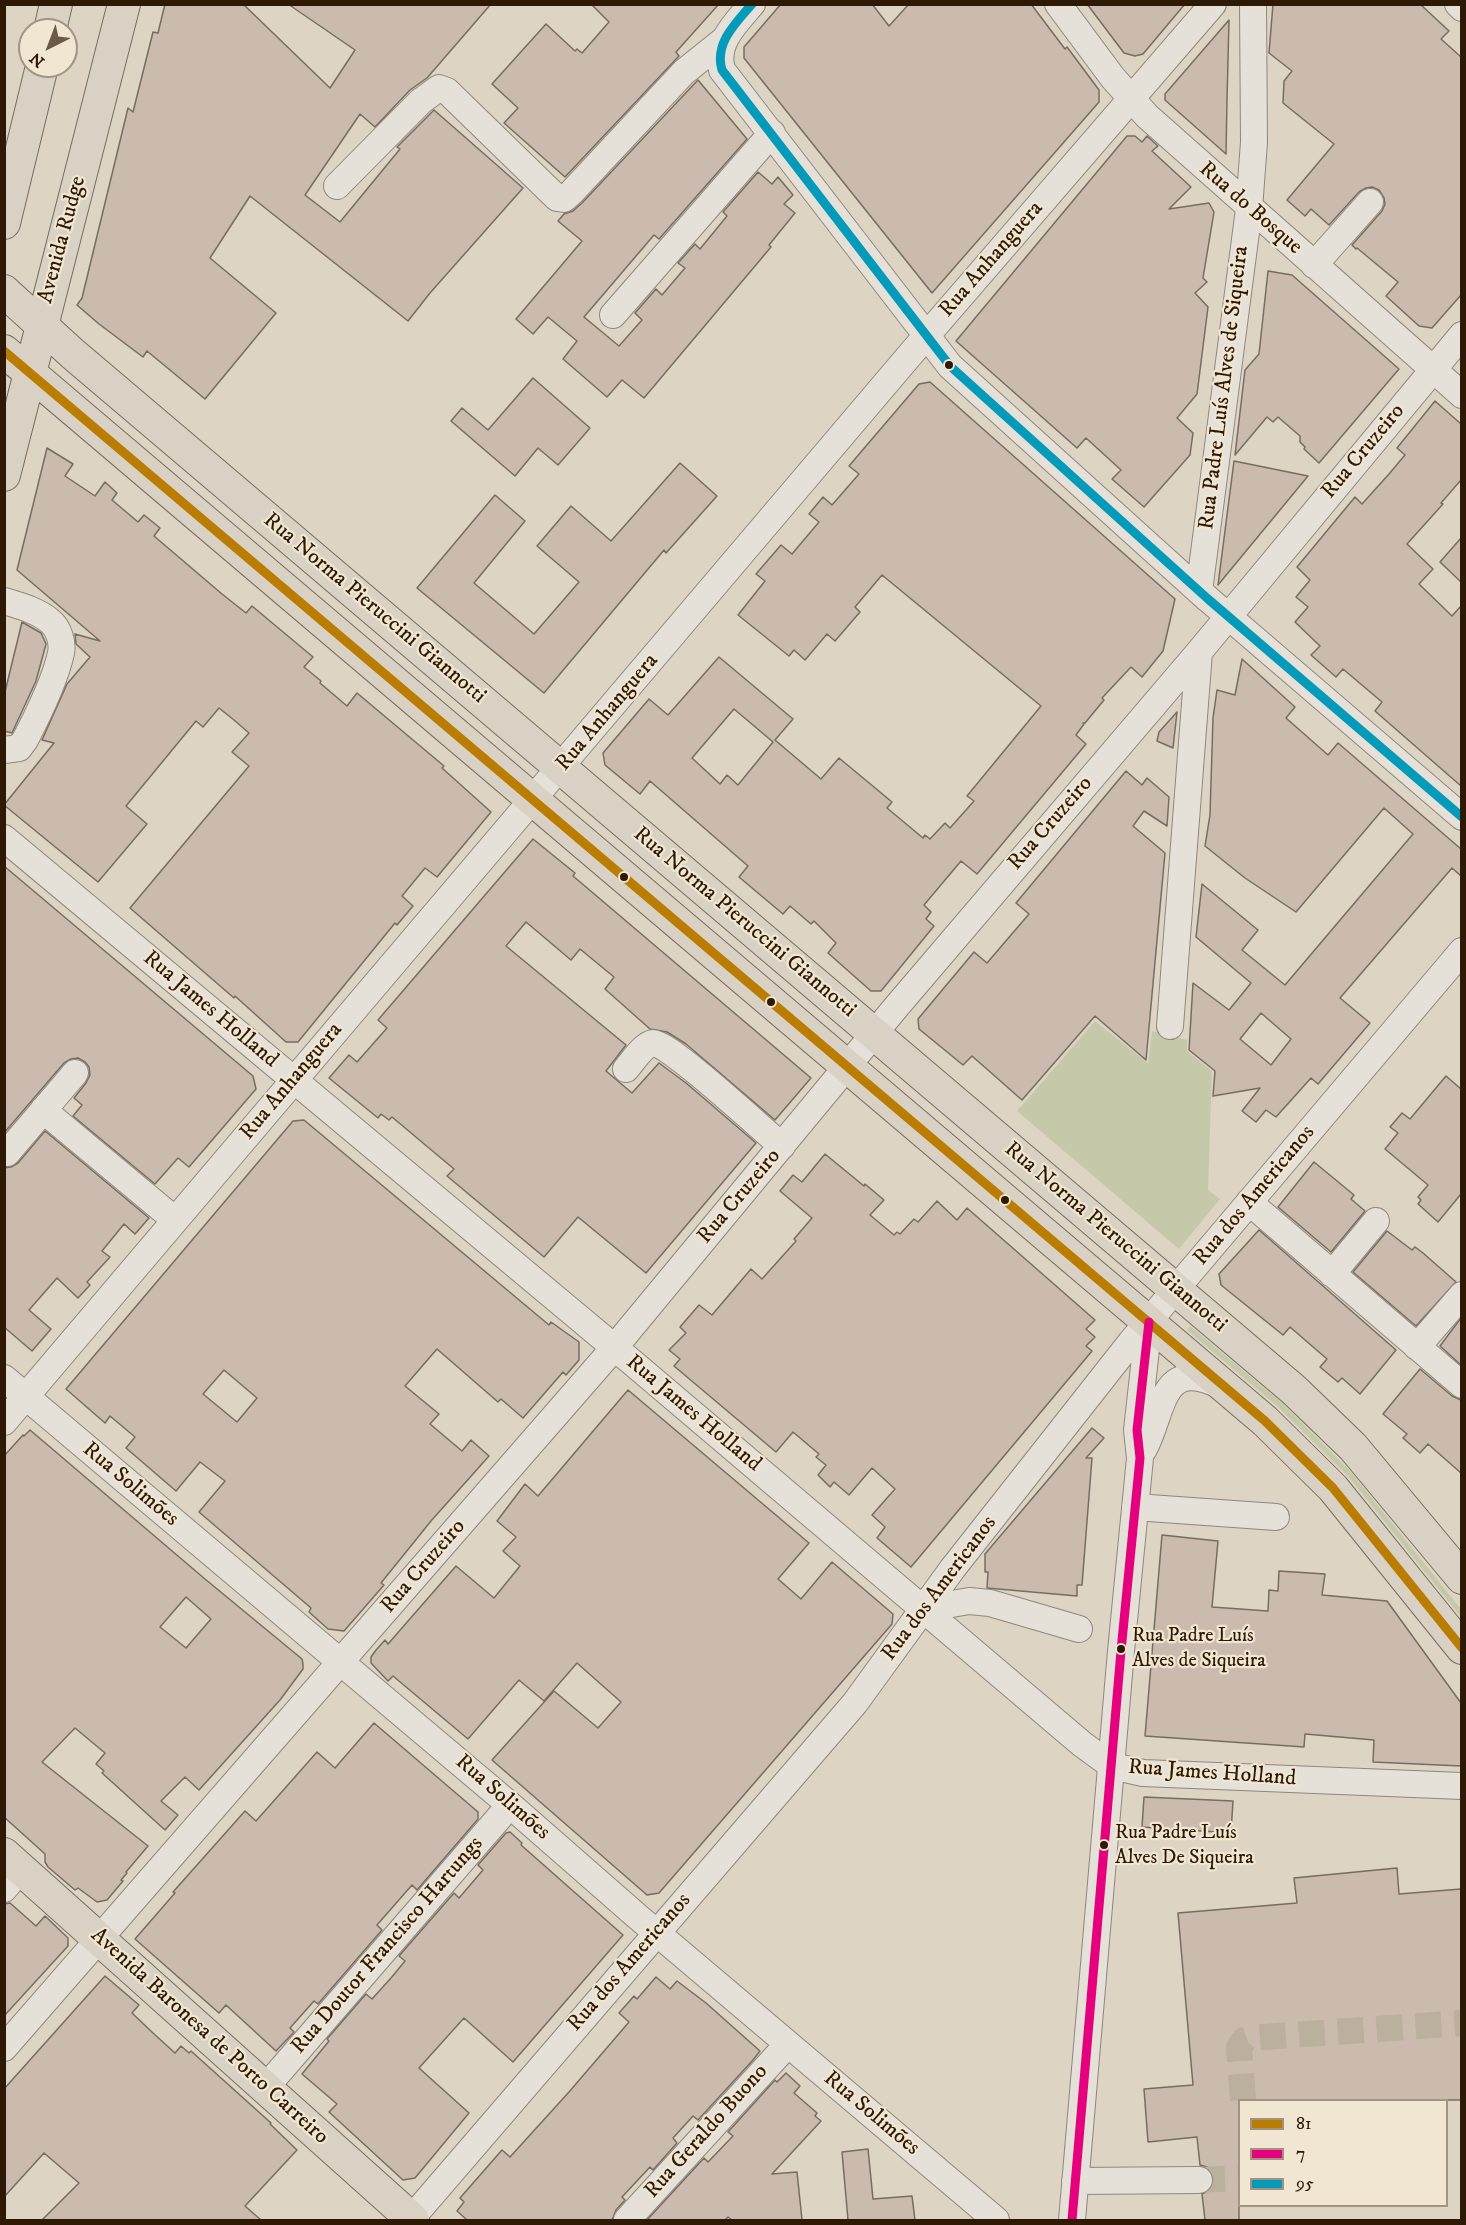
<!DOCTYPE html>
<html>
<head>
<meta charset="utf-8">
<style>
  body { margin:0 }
  #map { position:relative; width:1466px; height:2225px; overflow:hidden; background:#ded4c4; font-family:"IM FELL DW Pica",serif }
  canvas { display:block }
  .frame { position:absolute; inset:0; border:6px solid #2d1904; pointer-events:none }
  .legend { position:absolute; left:1238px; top:2099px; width:210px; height:108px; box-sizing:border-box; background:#f0e6d2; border:2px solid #a29480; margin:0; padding:8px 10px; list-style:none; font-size:18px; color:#2d1904 }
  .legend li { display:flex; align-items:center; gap:12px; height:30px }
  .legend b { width:30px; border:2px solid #a29480 }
  .north { position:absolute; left:18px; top:18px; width:60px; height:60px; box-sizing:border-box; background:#f0e6d2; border:2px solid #a29480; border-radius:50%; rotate:222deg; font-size:16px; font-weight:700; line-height:24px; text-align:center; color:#2d1904 }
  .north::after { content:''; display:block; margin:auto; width:21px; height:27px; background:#6b5a47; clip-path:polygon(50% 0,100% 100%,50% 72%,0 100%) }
</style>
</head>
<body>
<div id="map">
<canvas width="1466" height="2225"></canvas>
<div class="frame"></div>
<ul class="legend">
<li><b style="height:8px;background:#ba7c01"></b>81</li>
<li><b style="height:8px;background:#e5007d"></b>7</li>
<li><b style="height:8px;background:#049bba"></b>95</li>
</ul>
<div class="north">N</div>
</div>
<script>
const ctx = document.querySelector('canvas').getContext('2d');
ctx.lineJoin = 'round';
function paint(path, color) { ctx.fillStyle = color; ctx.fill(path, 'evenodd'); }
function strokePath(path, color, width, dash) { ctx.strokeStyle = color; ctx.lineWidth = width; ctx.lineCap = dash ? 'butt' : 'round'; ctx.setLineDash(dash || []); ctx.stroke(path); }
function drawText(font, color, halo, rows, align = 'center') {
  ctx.font = font + ' "IM FELL DW Pica",serif'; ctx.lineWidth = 4.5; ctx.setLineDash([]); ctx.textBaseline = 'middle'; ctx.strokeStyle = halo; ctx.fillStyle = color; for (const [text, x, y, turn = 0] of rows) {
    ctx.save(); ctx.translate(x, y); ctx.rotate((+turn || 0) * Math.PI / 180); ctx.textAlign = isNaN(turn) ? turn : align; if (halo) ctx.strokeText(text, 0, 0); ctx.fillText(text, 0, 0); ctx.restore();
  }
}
paint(new Path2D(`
  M 1095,1021 L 1148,1063 L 1152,1031 L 1187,1040 L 1187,1051 L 1212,1071 L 1208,1190 L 1220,1199 L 1179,1249 L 1017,1111 Z
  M 1190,1326 L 1282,1403 L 1351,1472 L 1461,1609 L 1461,1617 L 1347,1475 L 1278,1407 L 1187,1330 Z`), '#c5c9aa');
const building = new Path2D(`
  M 165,4 L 243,4 L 330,88 L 355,50 L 288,4 L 491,4 L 427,78 L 410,90 L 375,127 L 360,114 L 305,195 L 340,222 L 400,149 L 397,147 L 434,110 L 523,188 L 430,293 L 408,321 L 250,196 L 210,258 L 276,313 L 205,399 L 147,351 L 143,357 L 99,324 L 77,305 L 82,298 L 128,108 L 133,112 L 153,32 L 158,33 Z
  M 591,4 L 719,4 L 676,52 L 679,56 L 565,177 L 504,123 L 518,108 L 492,84 L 546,24 L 575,51 L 577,49 L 582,53 L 609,22 Z
  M 781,4 L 872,4 L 889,26 L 909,4 L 1031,4 L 1065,49 L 1067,47 L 1099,90 L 1099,102 L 932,293 L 744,58 L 744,47 Z
  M 1087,4 L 1185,4 L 1143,54 L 1135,56 L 1124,53 Z
  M 1273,4 L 1420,4 L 1449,31 L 1441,39 L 1461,57 L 1461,295 L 1432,328 L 1419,326 L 1386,296 L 1398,282 L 1357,248 L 1356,249 L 1352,245 L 1382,211 L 1385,204 L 1384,198 L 1379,190 L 1372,187 L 1366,188 L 1359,192 L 1329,225 L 1311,209 L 1305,216 L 1287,200 L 1334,144 L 1283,103 L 1284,81 L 1292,71 L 1269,53 Z
  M 1229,20 L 1227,100 L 1226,154 L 1165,100 L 1165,94 Z
  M 698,80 L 747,139 L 659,239 L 654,235 L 584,317 L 619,346 L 642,320 L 635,313 L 656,289 L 662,295 L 685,268 L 678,263 L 695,244 L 700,249 L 727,216 L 723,212 L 758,172 L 772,184 L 778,177 L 793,195 L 784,204 L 795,213 L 769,245 L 771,247 L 644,398 L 622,380 L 607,397 L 563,359 L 577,341 L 548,317 L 533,334 L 516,319 L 582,241 L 558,221 L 564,214 L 573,211 L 582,203 Z
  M 1127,136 L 1135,136 L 1142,142 L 1147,136 L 1158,146 L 1152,151 L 1191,187 L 1169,209 L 1209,203 L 1214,212 L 1203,278 L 1207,282 L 1195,293 L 1208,307 L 1197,394 L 1177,418 L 1193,433 L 1190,455 L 1144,507 L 1112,479 L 1121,470 L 1086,438 L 1077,448 L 956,341 Z
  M 1268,271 L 1292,275 L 1399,369 L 1319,463 L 1304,449 L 1305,447 L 1300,442 L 1300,436 L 1278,417 L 1273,422 L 1267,417 L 1235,455 L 1245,370 L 1259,354 Z
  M 533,378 L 590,428 L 558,465 L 538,448 L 515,476 L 451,421 L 462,408 L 488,430 Z
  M 930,382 L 1175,599 L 1163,651 L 1142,677 L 1131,667 L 1102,698 L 1104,700 L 1085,723 L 1083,723 L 1084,724 L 1076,735 L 1086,744 L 977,874 L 961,861 L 924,905 L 931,912 L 926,919 L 934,926 L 881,991 L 871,991 L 828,953 L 836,943 L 814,921 L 811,924 L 790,906 L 783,914 L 739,877 L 748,866 L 650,781 L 640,794 L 605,765 L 603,753 L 649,699 L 668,715 L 719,657 L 793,719 L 775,740 L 821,779 L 839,758 L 892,802 L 887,808 L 923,838 L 925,835 L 930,839 L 945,823 L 950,828 L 974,801 L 967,796 L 1041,706 L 882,575 L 855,607 L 860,612 L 835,641 L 827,634 L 805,660 L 794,650 L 789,656 L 738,615 L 765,581 L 756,574 L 781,545 L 792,554 L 819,522 L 809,514 L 823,497 L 832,505 L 859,474 L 849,466 L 919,384 ZM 734,709 L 773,742 L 738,785 L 727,775 L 720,784 L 692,758 Z
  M 1435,401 L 1461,424 L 1461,480 L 1441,503 L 1443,504 L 1407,544 L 1433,569 L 1419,584 L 1452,616 L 1461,606 L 1461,786 L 1375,711 L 1382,702 L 1343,669 L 1336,677 L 1311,655 L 1320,646 L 1295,622 L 1308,607 L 1296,597 L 1310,580 L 1297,567 L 1355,497 L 1362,504 L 1389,474 L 1405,455 L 1397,448 Z
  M 47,448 L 73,464 L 65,476 L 95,496 L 105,482 L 117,493 L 112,500 L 138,522 L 144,515 L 160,528 L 154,536 L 222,594 L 246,613 L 252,606 L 313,657 L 304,667 L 321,681 L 320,683 L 347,706 L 357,693 L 444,766 L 442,768 L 491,812 L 437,877 L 425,868 L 402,896 L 413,906 L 397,925 L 395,923 L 298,1042 L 286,1042 L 235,996 L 234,998 L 130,908 L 249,766 L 232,752 L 249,733 L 234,720 L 219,708 L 203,727 L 196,721 L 126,806 L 147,824 L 98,882 L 4,805 L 54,743 L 42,740 L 67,684 L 90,657 L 76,644 L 75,634 L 100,641 L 17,570 Z
  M 1234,461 L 1308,476 L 1218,585 Z
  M 680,463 L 717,496 L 666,553 L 664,550 L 544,693 L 417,588 L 495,495 L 525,521 L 474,583 L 534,634 L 579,582 L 537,546 L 571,506 L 611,541 Z
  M 1461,538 L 1461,582 L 1440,562 Z
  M 22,622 L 41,633 L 46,644 L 36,681 L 12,733 L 4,731 L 4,696 Z
  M 1242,659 L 1295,707 L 1286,718 L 1328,755 L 1338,743 L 1461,849 L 1461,876 L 1452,868 L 1340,998 L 1370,1023 L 1318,1084 L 1311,1078 L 1276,1117 L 1266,1110 L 1256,1122 L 1242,1111 L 1260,1088 L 1213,1096 L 1215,1071 L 1189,1050 L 1193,983 L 1229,1010 L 1251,983 L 1196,937 L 1202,884 L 1258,930 L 1242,950 L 1285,985 L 1413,834 L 1384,808 L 1296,912 L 1245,878 L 1205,846 L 1210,815 L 1213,718 L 1217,690 L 1235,695 ZM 1261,1013 L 1291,1039 L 1271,1065 L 1240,1039 Z
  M 1177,712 L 1173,748 L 1157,741 L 1159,732 Z
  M 1126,771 L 1142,785 L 1147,778 L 1169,797 L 1167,826 L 1144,811 L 1133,826 L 1165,853 L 1146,1060 L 1095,1016 L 1022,1100 L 972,1056 L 963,1065 L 919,1029 L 918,1019 L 974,952 L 987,963 L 1029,914 L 1016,903 Z
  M 533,839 L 575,873 L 573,876 L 811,1078 L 775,1120 L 686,1044 L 667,1032 L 650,1029 L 605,989 L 614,977 L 580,949 L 571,960 L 526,922 L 506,946 L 626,1045 L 606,1071 L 632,1093 L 659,1063 L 686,1083 L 756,1143 L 646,1273 L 578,1217 L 544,1257 L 447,1176 L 454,1169 L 392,1117 L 389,1120 L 381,1114 L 378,1118 L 329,1078 L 349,1055 L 357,1062 L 387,1028 L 378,1020 Z
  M 4,866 L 253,1076 L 256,1089 L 189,1167 L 178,1158 L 155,1184 L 73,1116 L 82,1105 L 74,1098 L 86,1083 L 90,1075 L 89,1067 L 85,1062 L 78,1058 L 71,1059 L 64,1063 L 4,1133 Z
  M 1446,1076 L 1461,1089 L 1461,1194 L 1438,1222 L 1418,1204 L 1421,1200 L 1418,1197 L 1428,1185 L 1385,1149 L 1398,1133 L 1390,1127 L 1402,1113 L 1410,1119 Z
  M 304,1120 L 549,1325 L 551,1322 L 579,1342 L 579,1360 L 566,1375 L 563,1372 L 523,1418 L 501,1399 L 498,1402 L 437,1349 L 405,1386 L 439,1414 L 430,1424 L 462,1451 L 471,1440 L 489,1456 L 431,1521 L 381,1583 L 384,1585 L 344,1631 L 328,1629 L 309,1612 L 311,1608 L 199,1512 L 225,1481 L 200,1462 L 176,1491 L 126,1448 L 135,1437 L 110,1416 L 105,1423 L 66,1389 L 293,1121 ZM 224,1370 L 257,1398 L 237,1422 L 203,1394 Z
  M 45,1131 L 149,1218 L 135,1234 L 124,1224 L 102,1251 L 110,1257 L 87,1282 L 90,1285 L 78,1298 L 57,1278 L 29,1310 L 51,1329 L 32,1351 L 4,1327 L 4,1168 L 11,1167 L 18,1163 Z
  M 825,1154 L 864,1186 L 865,1184 L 884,1200 L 870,1215 L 894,1235 L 897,1232 L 900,1234 L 914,1219 L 918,1222 L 937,1201 L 957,1220 L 967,1208 L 1095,1320 L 1086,1329 L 1095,1337 L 1086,1346 L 1092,1351 L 911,1567 L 877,1538 L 885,1527 L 872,1515 L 895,1489 L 872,1468 L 849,1495 L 834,1482 L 830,1487 L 818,1475 L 826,1465 L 816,1457 L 819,1454 L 793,1432 L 776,1452 L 674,1366 L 680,1359 L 669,1350 L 686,1333 L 680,1327 L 699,1305 L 712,1315 L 751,1269 L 762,1279 L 796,1241 L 794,1239 L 812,1218 L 780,1191 L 793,1175 L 802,1182 Z
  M 1314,1162 L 1354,1195 L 1351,1199 L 1365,1211 L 1331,1252 L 1278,1207 Z
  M 1259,1230 L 1396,1350 L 1360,1394 L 1342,1378 L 1338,1382 L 1320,1367 L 1327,1359 L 1290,1327 L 1283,1335 L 1221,1285 L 1219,1274 Z
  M 1387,1231 L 1412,1250 L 1415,1247 L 1423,1253 L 1456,1282 L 1416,1326 L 1353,1272 Z
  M 1461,1318 L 1461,1365 L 1440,1346 Z
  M 1420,1369 L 1452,1396 L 1461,1400 L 1461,1473 L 1428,1444 L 1420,1453 L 1403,1438 L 1407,1434 L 1383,1414 Z
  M 628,1390 L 809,1543 L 778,1579 L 801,1599 L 832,1562 L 893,1614 L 892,1624 L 659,1893 L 647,1895 L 492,1760 L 554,1691 L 598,1728 L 621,1702 L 577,1663 L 544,1701 L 519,1680 L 468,1739 L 393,1676 L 388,1681 L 371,1663 L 371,1657 L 376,1650 L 385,1640 L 388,1644 L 456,1566 L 494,1598 L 520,1566 L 503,1551 L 516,1537 L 497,1521 L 525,1484 L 538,1496 Z
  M 1092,1428 L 1104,1438 L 1086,1458 L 1092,1458 L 1082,1585 L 1077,1585 L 1077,1596 L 987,1588 L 988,1572 L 985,1572 L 985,1554 Z
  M 30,1430 L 205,1579 L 302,1659 L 303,1664 L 303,1669 L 280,1700 L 199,1790 L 185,1777 L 161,1801 L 178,1815 L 165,1830 L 102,1773 L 104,1771 L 96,1764 L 105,1753 L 75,1728 L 42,1762 L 148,1846 L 126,1872 L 127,1873 L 121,1880 L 123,1881 L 107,1900 L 97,1902 L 78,1888 L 75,1890 L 48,1867 L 45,1862 L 45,1854 L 4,1817 L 4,1456 L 23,1435 L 24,1436 ZM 186,1597 L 211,1619 L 186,1648 L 160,1627 Z
  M 1162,1535 L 1218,1541 L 1212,1607 L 1268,1611 L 1269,1590 L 1278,1591 L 1279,1571 L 1325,1574 L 1322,1595 L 1387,1601 L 1461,1703 L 1461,1766 L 1373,1762 L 1374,1740 L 1305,1734 L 1304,1747 L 1145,1736 Z
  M 374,1723 L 478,1812 L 478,1819 L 417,1890 L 412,1885 L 377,1925 L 382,1930 L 318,2004 L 314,2001 L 290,2028 L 294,2032 L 276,2051 L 226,2005 L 219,2013 L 135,1939 L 175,1893 L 173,1892 L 245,1811 L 256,1821 L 317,1752 L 335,1768 Z
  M 1144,1797 L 1233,1801 L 1231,1833 L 1142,1827 Z
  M 510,1832 L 522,1843 L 521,1845 L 623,1935 L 513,2062 L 464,2018 L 419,2068 L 469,2113 L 415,2178 L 403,2180 L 329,2112 L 337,2104 L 302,2074 L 329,2041 L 327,2039 L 366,1994 L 372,1999 L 391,1978 L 405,1961 L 399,1956 L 454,1893 L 459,1898 L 483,1870 L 478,1865 L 506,1833 Z
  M 1397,1868 L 1399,1894 L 1461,1889 L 1461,2100 L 1239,2100 L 1239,2220 L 1205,2220 L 1202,2194 L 1212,2188 L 1214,2179 L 1212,2172 L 1207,2167 L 1200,2165 L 1197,2137 L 1148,2142 L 1144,2089 L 1193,2085 L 1178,1913 L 1297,1903 L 1294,1878 Z
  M 10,1903 L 36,1926 L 45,1916 L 68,1938 L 68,1946 L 4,2016 L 4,1904 Z
  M 105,1976 L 139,2005 L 132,2013 L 153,2033 L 175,2053 L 181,2046 L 189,2053 L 191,2051 L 271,2123 L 270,2124 L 297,2150 L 245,2206 L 261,2220 L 42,2220 L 79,2183 L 44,2153 L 4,2197 L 4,2089 Z
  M 656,1977 L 670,1989 L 677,1981 L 706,2003 L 760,2051 L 753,2060 L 698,2120 L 693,2116 L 673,2138 L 677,2143 L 653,2170 L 650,2167 L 622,2197 L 625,2200 L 616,2210 L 612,2220 L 467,2220 L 457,2211 L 464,2202 L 460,2198 L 502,2150 L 510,2157 L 569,2092 L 629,2022 L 619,2013 L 634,1996 L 637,1999 Z
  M 786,2073 L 800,2086 L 794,2093 L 817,2113 L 815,2116 L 821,2121 L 772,2174 L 797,2172 L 802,2220 L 732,2220 L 728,2217 L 725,2220 L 647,2220 L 704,2158 L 708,2162 L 733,2136 L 728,2132 L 775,2080 L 777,2082 Z
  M 868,2149 L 873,2199 L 912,2196 L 915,2220 L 848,2220 L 842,2152 Z`);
paint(building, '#cabbae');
strokePath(building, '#766d62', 1.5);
strokePath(new Path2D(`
  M 1243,2100 L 1239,2047 L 1244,2040 L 1250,2038 L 1462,2023
  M 1199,2180 L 1240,2178`), '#bbaf9e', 26, [26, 13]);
const minor = new Path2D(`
  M 752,4 C 736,23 714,43 722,70 L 950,366 L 1208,599 L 1462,817
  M 1058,4 L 1113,78 L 1147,116 L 1462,395
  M 1458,4 L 1462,8
  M 337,186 L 421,101 L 439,88 L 447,91 L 557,198 L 564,199 L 571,193 L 684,72 L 724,40
  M 1314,265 L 1370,202
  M 613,315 L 772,133
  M 1199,591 L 1249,209 L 1254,142 L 1253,4
  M 4,601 C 21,606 39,611 51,622 C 59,629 63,643 61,653 C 55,681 38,715 25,740 L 19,748 L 4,750
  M 4,838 L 633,1363 L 1082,1744 L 1112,1766 L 1143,1773 L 1462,1786
  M 1170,1026 L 1199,652
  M 626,1069 C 633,1061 643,1045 653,1043 C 667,1041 765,1132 782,1146
  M 43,1110 L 175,1220
  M 7,1153 L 75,1073
  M 1249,1202 L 1462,1385
  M 1332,1274 L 1376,1221
  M 1417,1347 L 1462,1295
  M 4,1378 L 510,1805 L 638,1917 L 996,2220
  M 4,1422 L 909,356 L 1213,4
  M 1144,1449 C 1165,1409 1160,1355 1223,1387
  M 1135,1507 L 1276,1517
  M 923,1609 L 969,1601 L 990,1603 L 1079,1629
  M 4,1889 L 21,1869
  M 4,2048 L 614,1348 L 897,1006 L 1199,652 L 1462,335
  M 266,2087 L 510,1805
  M 1075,2181 L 1199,2180
  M 410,2220 L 855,1703 L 953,1568 L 1131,1342 L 1462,951
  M 627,2220 L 788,2044
  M 1072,2220 L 1121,1651 L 1140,1458 L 1137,1430 L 1149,1322`);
const major = new Path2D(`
  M 50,30 L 56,4
  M 4,223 L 42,66
  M 4,291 L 73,354 L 1294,1390 L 1353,1447 L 1462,1578
  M 4,351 L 1265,1421 L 1333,1488 L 1462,1648
  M 4,475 L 124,4
  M 4,1854 L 413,2220`);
strokePath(minor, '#8f877b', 28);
strokePath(major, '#766d62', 34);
strokePath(minor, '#e5e1d8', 26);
strokePath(major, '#d9d1c3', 32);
strokePath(new Path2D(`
  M 4,351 L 1265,1421 L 1333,1488 L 1462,1648`), '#ba7c01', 9);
strokePath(new Path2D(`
  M 1072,2220 L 1121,1651 L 1140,1458 L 1137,1430 L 1149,1322`), '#e5007d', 9);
strokePath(new Path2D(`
  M 752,4 C 736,23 714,43 722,70 L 950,366 L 1208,599 L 1462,817`), '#049bba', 9);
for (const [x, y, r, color] of [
  [949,365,5,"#2d1904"],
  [624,877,5,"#2d1904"],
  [771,1002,5,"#2d1904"],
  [1005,1200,5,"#2d1904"],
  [1121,1649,5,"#2d1904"],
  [1104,1845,5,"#2d1904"]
]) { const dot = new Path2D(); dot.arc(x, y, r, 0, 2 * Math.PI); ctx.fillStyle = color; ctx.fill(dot); strokePath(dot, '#f0e6d2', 2); }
drawText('20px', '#2d1904', '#f0e6d2', [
  ["Rua Padre Luís",1132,1637],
  ["Alves de Siqueira",1132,1662],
  ["Rua Padre Luís",1115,1834],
  ["Alves De Siqueira",1115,1859]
], 'left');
drawText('22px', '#2d1904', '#f0e6d2', [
  ["Rua do Bosque",1250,209,41],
  ["Avenida Rudge",63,240,-75],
  ["Rua Anhanguera",992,260,-49],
  ["Rua Padre Luís Alves de Siqueira",1225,388,-83],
  ["Rua Cruzeiro",1364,452,-50],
  ["Rua Norma Pieruccini Giannotti",374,609,40],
  ["Rua Anhanguera",608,713,-50],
  ["Rua Cruzeiro",1051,824,-49],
  ["Rua Norma Pieruccini Giannotti",744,923,40],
  ["Rua James Holland",210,1010,40],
  ["Rua Anhanguera",292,1082,-50],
  ["Rua dos Americanos",1255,1196,-50],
  ["Rua Cruzeiro",740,1197,-50],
  ["Rua Norma Pieruccini Giannotti",1115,1238,40],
  ["Rua James Holland",693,1414,40],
  ["Rua Solimões",130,1485,40],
  ["Rua Cruzeiro",424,1567,-49],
  ["Rua dos Americanos",940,1589,-53],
  ["Rua James Holland",1212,1774,4],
  ["Rua Solimões",502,1798,41],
  ["Rua Doutor Francisco Hartungs",388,1946,-49],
  ["Rua dos Americanos",630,1963,-49],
  ["Avenida Baronesa de Porto Carreiro",209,2037,42],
  ["Rua Solimões",871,2114,40],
  ["Rua Geraldo Buono",707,2132,-48]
]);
</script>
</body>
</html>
